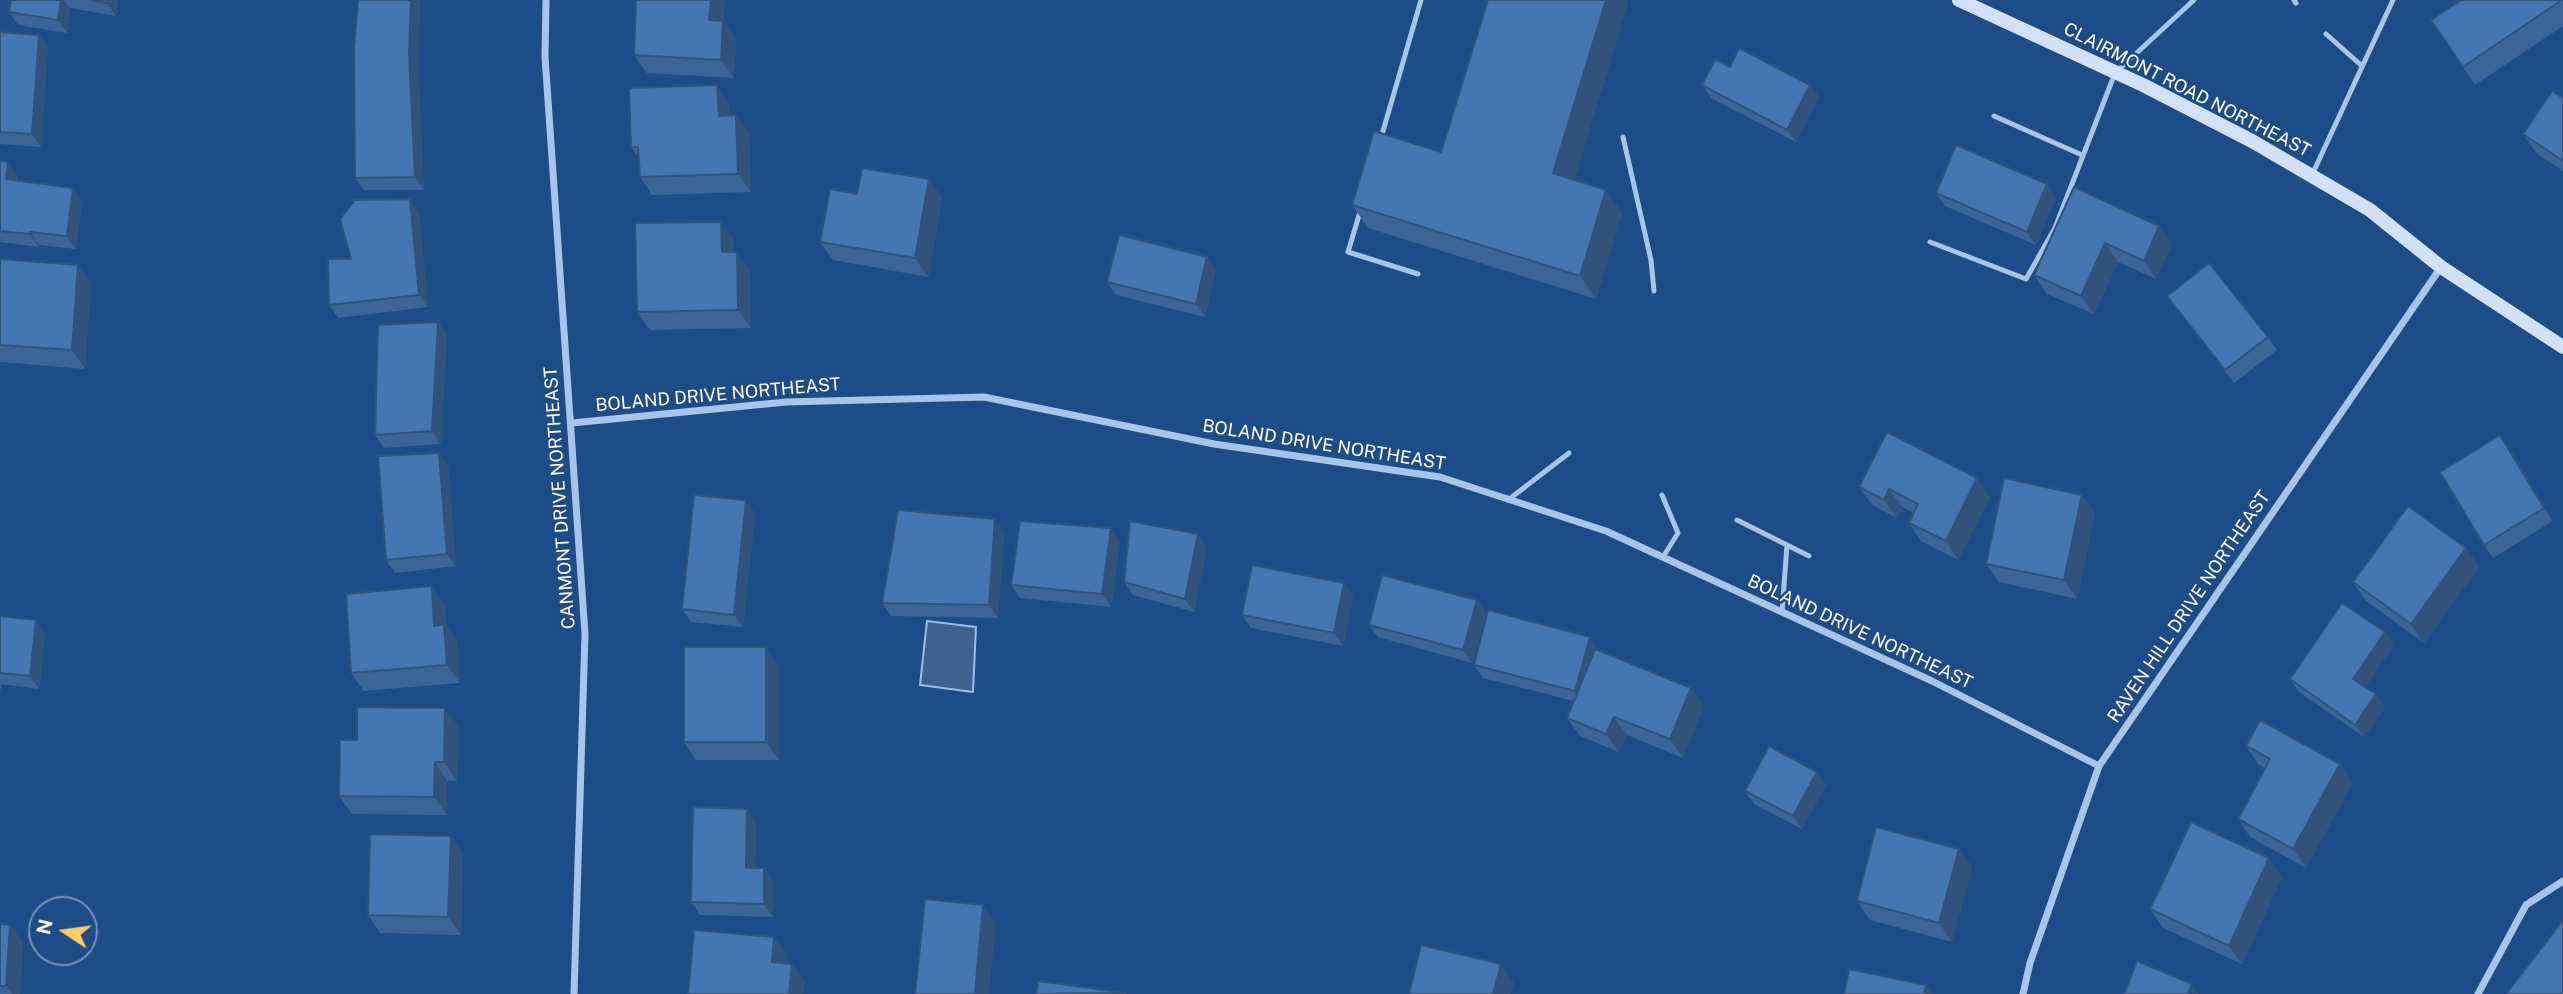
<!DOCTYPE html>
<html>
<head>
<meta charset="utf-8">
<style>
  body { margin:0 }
  #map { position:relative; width:2563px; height:994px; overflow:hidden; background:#1d4c87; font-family:"Public Sans",sans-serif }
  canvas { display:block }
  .north { position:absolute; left:28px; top:896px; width:70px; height:70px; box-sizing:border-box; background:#1d4c87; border:2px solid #7794b7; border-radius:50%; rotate:283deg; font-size:19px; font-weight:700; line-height:28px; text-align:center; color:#fff }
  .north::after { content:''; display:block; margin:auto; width:24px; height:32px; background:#fbce64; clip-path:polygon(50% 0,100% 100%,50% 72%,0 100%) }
</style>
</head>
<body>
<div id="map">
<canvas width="2563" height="994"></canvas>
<div class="north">N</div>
</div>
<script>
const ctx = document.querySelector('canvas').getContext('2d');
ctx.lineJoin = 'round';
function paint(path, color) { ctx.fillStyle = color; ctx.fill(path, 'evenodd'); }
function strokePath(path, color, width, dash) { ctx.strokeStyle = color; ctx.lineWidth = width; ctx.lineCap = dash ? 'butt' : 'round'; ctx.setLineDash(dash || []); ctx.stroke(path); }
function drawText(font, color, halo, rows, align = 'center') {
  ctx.font = font + ' "Public Sans",sans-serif'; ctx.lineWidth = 5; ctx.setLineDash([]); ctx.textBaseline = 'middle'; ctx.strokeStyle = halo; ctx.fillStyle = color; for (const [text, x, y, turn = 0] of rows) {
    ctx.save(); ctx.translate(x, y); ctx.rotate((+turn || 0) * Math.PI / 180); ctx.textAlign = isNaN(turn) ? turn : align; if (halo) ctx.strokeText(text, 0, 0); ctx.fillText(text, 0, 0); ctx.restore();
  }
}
const water = new Path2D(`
  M 927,621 L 976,627 L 973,692 L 920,685 Z`);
paint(water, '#3f628c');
strokePath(water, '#99c0ed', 2);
strokePath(new Path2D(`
  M 2294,0 L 2296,3
  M 2326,34 L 2362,66
  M 1994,116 L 2082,155
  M 1623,137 L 1651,260 L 1654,291
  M 1381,138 L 1421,0
  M 2312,175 L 2393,0
  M 1360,212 L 1348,252 L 1418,274
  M 1930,242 L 2026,279 L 2055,228 L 2115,73 L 2194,0
  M 1662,495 L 1678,533 L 1663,557
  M 1508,500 L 1569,453
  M 1737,520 L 1809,556
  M 1782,612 L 1787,545`), '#a6c5eb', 5);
strokePath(new Path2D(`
  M 546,0 L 545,57 L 585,634 L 574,994
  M 572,423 L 786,402 L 984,397 L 1214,444 L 1440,477 L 1606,531 L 1932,681 L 2099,766
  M 2023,994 L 2030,963 L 2099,766 L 2441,267
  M 2478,994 L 2526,905 L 2563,881`), '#a6c5eb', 7);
strokePath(new Path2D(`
  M 1959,0 L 2143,85 L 2252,141 L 2370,210 L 2441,267 L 2563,347`), '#d1e2f8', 14);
paint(new Path2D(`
  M 11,0 L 118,0 L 116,16 L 70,8 L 67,33 L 18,25 L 9,12 Z
  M 358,0 L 420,0 L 418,66 L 424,190 L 364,190 L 355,178 Z
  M 1488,0 L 1626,0 L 1628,3 L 1574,180 L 1606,190 L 1622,213 L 1596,299 L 1368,228 L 1352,205 L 1441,152 Z
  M 2461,0 L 2563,0 L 2563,26 L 2475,85 L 2431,20 Z
  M 723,21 L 736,39 L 734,78 L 647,73 L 634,55 Z
  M 0,32 L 39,35 L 48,48 L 41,147 L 0,144 Z
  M 1730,67 L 1810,85 L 1819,97 L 1796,142 L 1711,98 L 1702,85 Z
  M 2563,98 L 2563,171 L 2536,153 L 2523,134 Z
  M 729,103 L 730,115 L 736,115 L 749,133 L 751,192 L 652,195 L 640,177 L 639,158 L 631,147 Z
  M 0,161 L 17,174 L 17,180 L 82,201 L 76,249 L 39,245 L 39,247 L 0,242 Z
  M 929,179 L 942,198 L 928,277 L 833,260 L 820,242 L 857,194 Z
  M 2047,184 L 2056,197 L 2036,245 L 1945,206 L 1936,193 Z
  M 2074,187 L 2159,226 L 2172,244 L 2156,279 L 2118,262 L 2094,314 L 2047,294 L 2034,275 Z
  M 419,212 L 428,307 L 338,318 L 329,305 L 351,259 Z
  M 734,240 L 734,252 L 750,271 L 751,328 L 650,330 L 637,312 Z
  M 0,259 L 78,265 L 91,283 L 85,369 L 0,362 Z
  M 1216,270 L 1205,317 L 1116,295 L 1107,282 Z
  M 2167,296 L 2268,337 L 2277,350 L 2234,383 Z
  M 438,322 L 447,335 L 441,444 L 384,448 L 375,435 Z
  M 2500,435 L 2509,447 L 2553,521 L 2493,558 L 2484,545 Z
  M 448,466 L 456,566 L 395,573 L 386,560 Z
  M 1859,487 L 1990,497 L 1958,560 L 1921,541 L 1909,523 L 1913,513 L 1902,507 L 1897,518 L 1872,505 Z
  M 755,513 L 743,627 L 691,622 L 682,609 Z
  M 2095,513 L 2077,599 L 1999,582 L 1986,564 Z
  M 1004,531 L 998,618 L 891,616 L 882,603 Z
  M 1120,541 L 1111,607 L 1020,598 L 1011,585 Z
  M 1207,547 L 1194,612 L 1133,595 L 1124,582 Z
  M 2466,548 L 2479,567 L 2424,643 L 2366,601 L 2353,582 Z
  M 1353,596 L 1343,646 L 1251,628 L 1242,615 Z
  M 1477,600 L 1486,613 L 1472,663 L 1378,637 L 1369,625 Z
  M 445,605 L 446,626 L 457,642 L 460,683 L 364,691 L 351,673 Z
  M 0,616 L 45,633 L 39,689 L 1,684 L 0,693 Z
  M 2385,632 L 2394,645 L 2365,687 L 2376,694 L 2385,707 L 2364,737 L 2299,692 L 2290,679 Z
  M 1599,650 L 1704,706 L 1683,758 L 1627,735 L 1619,752 L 1580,736 L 1567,718 L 1574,701 L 1483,678 L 1474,665 Z
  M 779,666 L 779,760 L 696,760 L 684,742 Z
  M 458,726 L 457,781 L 447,781 L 447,815 L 352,814 L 339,796 L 357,740 Z
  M 2246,746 L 2340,764 L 2353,782 L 2306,868 L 2250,837 L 2238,819 L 2265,768 L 2258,764 Z
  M 1826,785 L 1802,829 L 1754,804 L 1745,791 Z
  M 756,822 L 755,868 L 764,868 L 773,881 L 773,917 L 700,915 L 691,902 Z
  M 1959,849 L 1972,867 L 1952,942 L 1870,920 L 1857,901 Z
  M 463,854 L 461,935 L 380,933 L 368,915 Z
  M 2282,877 L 2242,964 L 2163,928 L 2150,909 Z
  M 0,924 L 10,925 L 23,943 L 20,994 L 0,994 Z`), '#3b6597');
paint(new Path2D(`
  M 61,0 L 64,0 L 70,8 L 67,33 L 58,20 Z
  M 107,0 L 118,0 L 116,16 L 107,3 Z
  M 411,0 L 420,0 L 418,66 L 424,190 L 415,177 L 409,53 Z
  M 711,0 L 725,0 L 723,21 L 736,39 L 734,78 L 721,60 L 709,20 Z
  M 1606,0 L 1626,0 L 1628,3 L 1569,196 L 1553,173 Z
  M 39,35 L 48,48 L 41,147 L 32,134 Z
  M 717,85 L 729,103 L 732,135 L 719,116 Z
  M 1810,85 L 1819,97 L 1796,142 L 1787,130 Z
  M 736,115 L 749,133 L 751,192 L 738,174 Z
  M 8,162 L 17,174 L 15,192 L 6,179 Z
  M 929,179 L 942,198 L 928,277 L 915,258 Z
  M 2047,184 L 2056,197 L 2036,245 L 2027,232 Z
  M 73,188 L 82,201 L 76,249 L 67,236 Z
  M 1606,190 L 1622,213 L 1596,299 L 1580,276 Z
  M 410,199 L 419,212 L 428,307 L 419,295 Z
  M 721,222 L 734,240 L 735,271 L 722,252 Z
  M 2159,226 L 2172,244 L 2156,279 L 2144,261 Z
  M 30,232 L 39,245 L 39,247 L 30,234 Z
  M 2105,243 L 2118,262 L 2094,314 L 2081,296 Z
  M 737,252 L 750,271 L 751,328 L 738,310 Z
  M 1207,257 L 1216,270 L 1205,317 L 1196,304 Z
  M 78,265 L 91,283 L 85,369 L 72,350 Z
  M 438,322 L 447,335 L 441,444 L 432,431 Z
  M 2500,435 L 2509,447 L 2553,521 L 2544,508 Z
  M 439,453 L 448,466 L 456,566 L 447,554 Z
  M 1977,478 L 1990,497 L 1958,560 L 1946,541 Z
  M 1889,489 L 1902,507 L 1897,518 L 1884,500 Z
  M 2082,495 L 2095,513 L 2077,599 L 2064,580 Z
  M 746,500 L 755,513 L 743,627 L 734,615 Z
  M 995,519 L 1004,531 L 998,618 L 989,605 Z
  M 1111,528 L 1120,541 L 1111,607 L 1102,594 Z
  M 1198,534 L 1207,547 L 1194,612 L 1185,599 Z
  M 2466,548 L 2479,567 L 2424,643 L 2411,624 Z
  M 1344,583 L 1353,596 L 1343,646 L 1334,633 Z
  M 432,586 L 445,605 L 446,626 L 457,642 L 460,683 L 447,665 L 434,626 Z
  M 1477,600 L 1486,613 L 1472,663 L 1463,650 Z
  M 36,620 L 45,633 L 39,689 L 30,676 Z
  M 2385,632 L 2394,645 L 2362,691 L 2353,679 Z
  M 1590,637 L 1599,650 L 1584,704 L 1575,691 Z
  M 766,647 L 779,666 L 779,760 L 766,742 Z
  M 1691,688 L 1704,706 L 1683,758 L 1670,739 Z
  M 2376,694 L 2385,707 L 2364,737 L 2355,725 Z
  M 445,708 L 458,726 L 457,781 L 444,762 Z
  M 1614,717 L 1627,735 L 1619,752 L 1606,734 Z
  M 435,762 L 447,781 L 447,815 L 434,797 Z
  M 2340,764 L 2353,782 L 2306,868 L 2293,849 Z
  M 1817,772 L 1826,785 L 1802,829 L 1793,816 Z
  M 747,809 L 756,822 L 755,881 L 746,868 Z
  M 451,836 L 463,854 L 461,935 L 448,917 Z
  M 1959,849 L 1972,867 L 1952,942 L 1939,923 Z
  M 2269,858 L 2282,877 L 2242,964 L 2229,946 Z
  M 764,868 L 773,881 L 773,917 L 764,904 Z
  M 983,905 L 996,923 L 989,994 L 975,994 Z
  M 10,925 L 23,943 L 20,994 L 12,994 L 6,986 Z
  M 774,937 L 787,955 L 785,981 L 772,962 Z
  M 792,964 L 805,982 L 803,994 L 789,994 Z
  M 1501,964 L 1514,983 L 1511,994 L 1493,994 Z
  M 2192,984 L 2199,994 L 2188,994 Z
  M 1926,985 L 1933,994 L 1924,994 Z`), '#30537b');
const building = new Path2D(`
  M 11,0 L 61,0 L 58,20 L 9,12 Z
  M 90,0 L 107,0 L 107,3 Z
  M 358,0 L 411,0 L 409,53 L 415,177 L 355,178 L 354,49 Z
  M 636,0 L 711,0 L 709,20 L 723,21 L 721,60 L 634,55 Z
  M 1488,0 L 1606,0 L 1553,173 L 1606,190 L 1580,276 L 1352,205 L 1374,131 L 1441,152 Z
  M 2461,0 L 2562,0 L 2463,67 L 2431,20 Z
  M 0,32 L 39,35 L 32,134 L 0,132 Z
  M 1739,48 L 1810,85 L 1787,130 L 1702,85 L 1715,59 L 1730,67 Z
  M 717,85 L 719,116 L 736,115 L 738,174 L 640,177 L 638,147 L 631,147 L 629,88 Z
  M 2552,91 L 2563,98 L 2563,161 L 2523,134 Z
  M 1956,145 L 2047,184 L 2027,232 L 1936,193 Z
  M 0,161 L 8,162 L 6,179 L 73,188 L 67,236 L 30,232 L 30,234 L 0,231 Z
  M 862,168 L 929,179 L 915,258 L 820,242 L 830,189 L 857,194 Z
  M 2074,187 L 2159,226 L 2144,261 L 2105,243 L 2081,296 L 2034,275 Z
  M 410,199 L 419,295 L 329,305 L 328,259 L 351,259 L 340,219 L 355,200 Z
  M 721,222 L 722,252 L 737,252 L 738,310 L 637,312 L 635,223 Z
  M 1119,235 L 1207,257 L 1196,304 L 1107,282 Z
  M 0,259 L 78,265 L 72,350 L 0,345 Z
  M 2209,263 L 2268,337 L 2225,370 L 2167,296 Z
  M 438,322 L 432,431 L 375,435 L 378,325 Z
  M 1887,432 L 1977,478 L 1946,541 L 1909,523 L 1918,504 L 1889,489 L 1884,500 L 1859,487 Z
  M 2500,435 L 2544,508 L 2484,545 L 2440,472 Z
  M 439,453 L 447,554 L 386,560 L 378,456 Z
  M 2004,478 L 2082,495 L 2064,580 L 1986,564 Z
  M 694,495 L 746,500 L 734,615 L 682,609 Z
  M 2408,506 L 2466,548 L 2411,624 L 2353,582 Z
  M 898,510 L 995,519 L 989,605 L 882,603 Z
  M 1020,521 L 1111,528 L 1102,594 L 1011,585 Z
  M 1130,521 L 1198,534 L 1185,599 L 1124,582 Z
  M 1252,565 L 1344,583 L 1334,633 L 1242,615 Z
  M 1382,575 L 1477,600 L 1463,650 L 1369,625 Z
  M 432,586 L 434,626 L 444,624 L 447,665 L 351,673 L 346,594 Z
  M 2342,603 L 2385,632 L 2353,679 L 2376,694 L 2355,725 L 2290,679 Z
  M 1488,610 L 1590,637 L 1575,691 L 1474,665 Z
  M 0,616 L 36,620 L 30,676 L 0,673 Z
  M 684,647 L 766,647 L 766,742 L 684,742 Z
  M 1595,649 L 1691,688 L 1670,739 L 1614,717 L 1606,734 L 1567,718 Z
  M 357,707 L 445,708 L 444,762 L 435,762 L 434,797 L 339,796 L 340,740 L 357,740 Z
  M 2260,720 L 2340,764 L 2293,849 L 2238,819 L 2270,759 L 2246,746 Z
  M 1769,746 L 1817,772 L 1793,816 L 1745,791 Z
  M 693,807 L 747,809 L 746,868 L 764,868 L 764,904 L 691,902 Z
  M 2191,822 L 2269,858 L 2229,946 L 2150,909 Z
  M 1876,827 L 1959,849 L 1939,923 L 1857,901 Z
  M 370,834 L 451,836 L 448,917 L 368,915 Z
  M 925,899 L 983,905 L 975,994 L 915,994 Z
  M 2563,920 L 2563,994 L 2506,994 Z
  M 0,924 L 10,925 L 6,986 L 0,986 Z
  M 694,930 L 774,937 L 772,962 L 792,964 L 789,994 L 688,994 Z
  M 1421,945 L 1501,964 L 1493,994 L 1409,994 Z
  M 2137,961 L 2192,984 L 2188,994 L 2124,994 Z
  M 1849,969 L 1926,985 L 1924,994 L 1844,994 Z
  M 1038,981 L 1126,993 L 1036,994 Z`);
paint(building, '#4576b0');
strokePath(building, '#30537b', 2);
drawText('18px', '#fff', '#1d4c87', [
  ["CLAIRMONT ROAD NORTHEAST",2187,90,27],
  ["BOLAND DRIVE NORTHEAST",718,395,-5],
  ["BOLAND DRIVE NORTHEAST",1324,445,9],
  ["CANMONT DRIVE NORTHEAST",560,498,-94],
  ["RAVEN HILL DRIVE NORTHEAST",2189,607,-56],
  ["BOLAND DRIVE NORTHEAST",1860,632,25]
]);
</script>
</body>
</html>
